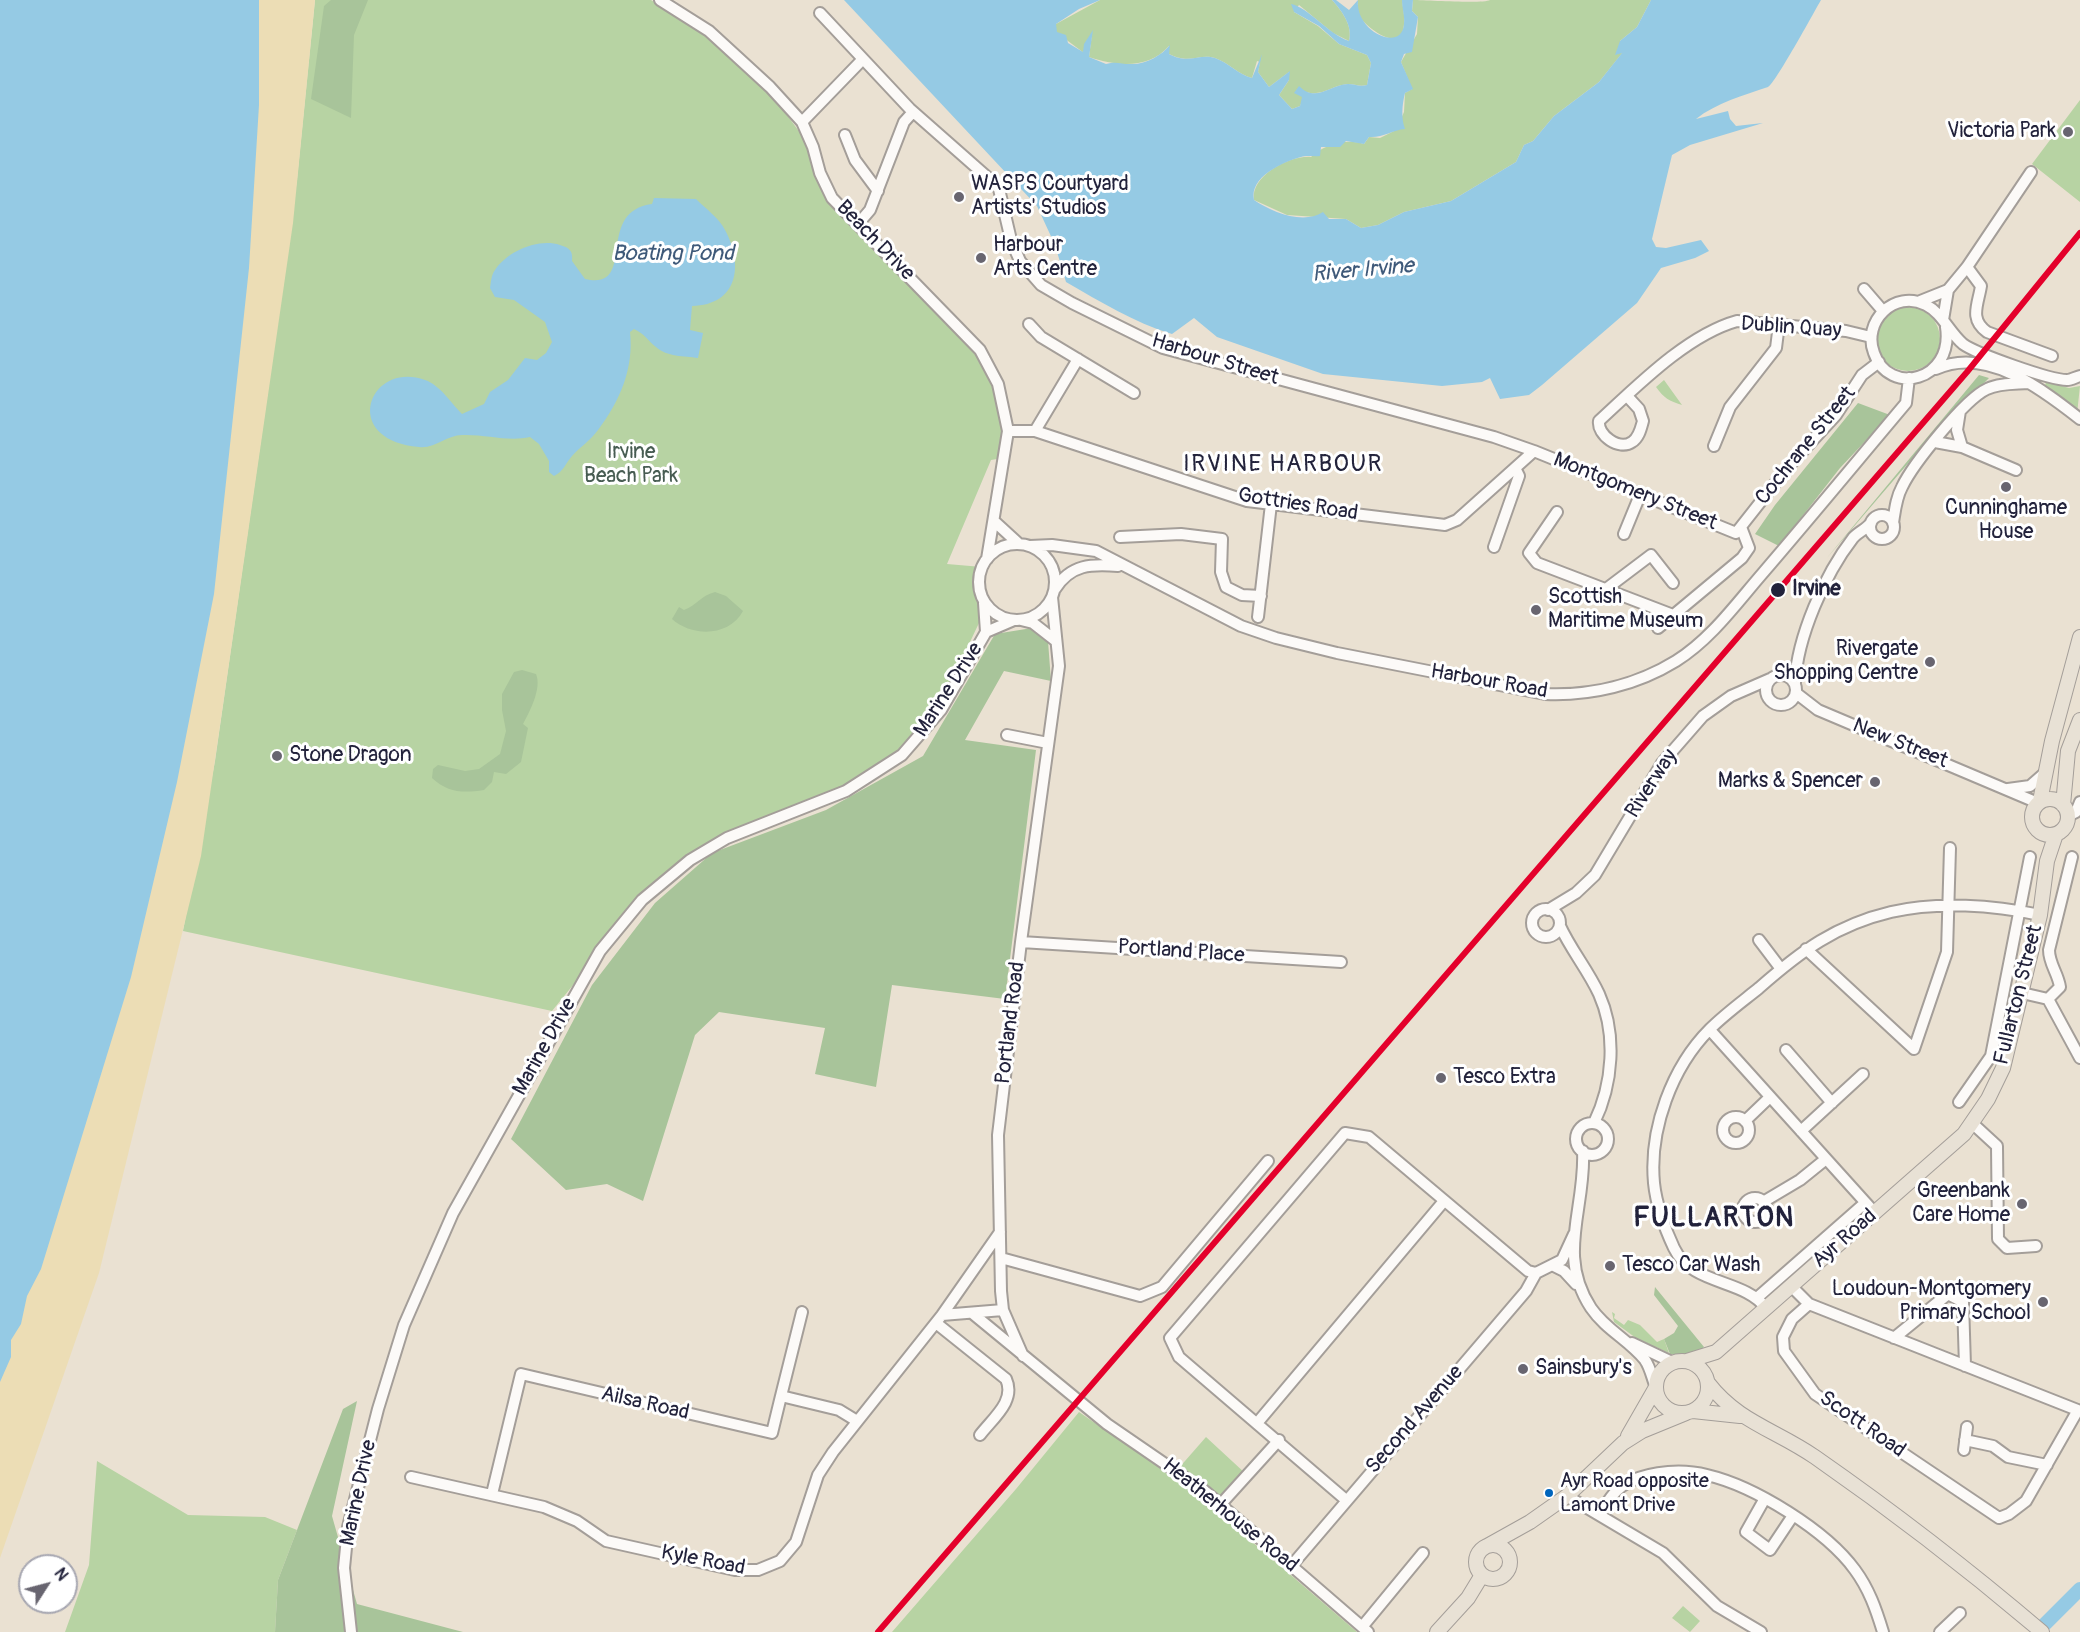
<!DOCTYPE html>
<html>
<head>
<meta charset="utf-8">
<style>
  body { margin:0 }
  #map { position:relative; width:2080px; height:1632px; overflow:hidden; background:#eae1d2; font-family:Pangolin,sans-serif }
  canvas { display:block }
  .north { position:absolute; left:18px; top:1554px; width:60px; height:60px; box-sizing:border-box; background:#fff; border:2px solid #a7a7b1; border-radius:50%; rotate:54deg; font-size:16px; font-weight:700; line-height:24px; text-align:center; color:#22223b }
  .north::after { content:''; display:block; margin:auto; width:21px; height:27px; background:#686570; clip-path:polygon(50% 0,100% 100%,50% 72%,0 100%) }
</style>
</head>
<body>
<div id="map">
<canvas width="2080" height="1632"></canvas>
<div class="north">N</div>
</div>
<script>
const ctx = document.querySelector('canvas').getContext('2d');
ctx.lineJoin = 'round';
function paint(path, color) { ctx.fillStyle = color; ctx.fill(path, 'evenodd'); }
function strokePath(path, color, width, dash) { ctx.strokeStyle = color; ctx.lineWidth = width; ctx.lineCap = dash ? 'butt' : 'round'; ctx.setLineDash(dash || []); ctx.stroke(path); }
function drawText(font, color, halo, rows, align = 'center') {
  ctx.font = font + ' Pangolin,sans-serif'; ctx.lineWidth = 6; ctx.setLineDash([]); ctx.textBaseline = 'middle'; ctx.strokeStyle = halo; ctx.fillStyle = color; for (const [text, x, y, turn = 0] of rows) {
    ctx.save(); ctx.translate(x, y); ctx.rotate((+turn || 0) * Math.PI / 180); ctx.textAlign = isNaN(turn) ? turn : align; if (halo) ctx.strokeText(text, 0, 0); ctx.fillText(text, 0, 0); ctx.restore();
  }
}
paint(new Path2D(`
  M 315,0 L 651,0 L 707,35 L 773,96 L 809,145 L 830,193 L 980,350 L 1007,422 L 1003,458 L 991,460 L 947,564 L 982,567 C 979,583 979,591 987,606 L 944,697 L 912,746 L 883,769 L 697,851 L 642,900 L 552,1011 L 183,931 L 215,761 L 275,341 L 297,180 Z
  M 1100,0 L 1332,0 C 1342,11 1353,26 1349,41 L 1333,33 L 1299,5 L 1294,12 L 1318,26 L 1339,44 L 1367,55 L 1371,63 L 1367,85 C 1359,87 1355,84 1348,84 C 1332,85 1322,97 1306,92 L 1300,106 L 1292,109 L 1279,95 L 1289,80 L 1289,72 L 1269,87 L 1258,72 L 1260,62 L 1257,61 L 1252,78 C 1239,75 1229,63 1215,58 C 1199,53 1191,65 1169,54 L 1169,46 C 1148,70 1116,66 1089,57 L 1092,34 L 1084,53 L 1056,32 L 1056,24 Z
  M 1358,0 L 1402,0 C 1403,8 1405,17 1404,24 C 1402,56 1366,27 1358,15 Z
  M 1413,0 C 1427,0 1483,4 1490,0 L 1651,0 L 1637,27 L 1620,41 L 1623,52 L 1599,82 L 1554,116 L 1533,141 L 1524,145 L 1516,162 L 1451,201 L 1404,212 L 1378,225 L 1361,228 L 1346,219 L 1287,215 L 1254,200 C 1250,176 1290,155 1311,157 C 1323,145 1346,138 1364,144 L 1369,137 L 1380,138 L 1396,130 L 1404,112 L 1405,93 L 1412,89 L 1401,62 L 1417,34 L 1418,17 L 1412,11 Z
  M 2080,100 L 2080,202 L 2032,164 Z
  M1876 339a32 32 0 1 1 64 0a32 32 0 1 1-64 0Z
  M 1664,380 L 1682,405 C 1669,401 1664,398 1656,387 Z
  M 2046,382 L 2069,388 L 2080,386 L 2077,414 L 2044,389 Z
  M 1612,1312 L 1615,1314 L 1614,1318 L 1624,1325 L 1628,1320 L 1640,1325 L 1657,1342 L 1664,1339 L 1669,1353 L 1636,1338 L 1614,1322 Z
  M 1079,1412 L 1193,1491 L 1357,1632 L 892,1632 L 1016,1489 Z
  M 1206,1437 L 1246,1474 L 1221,1502 L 1178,1469 Z
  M 97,1461 L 188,1515 L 265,1517 L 297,1530 L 278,1580 L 275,1632 L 65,1632 L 89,1565 Z
  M 1683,1606 L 1700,1621 L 1690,1632 L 1672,1618 Z`), '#b7d3a3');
paint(new Path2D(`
  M 331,0 L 368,0 L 354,35 L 351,118 L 311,99 L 324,6 Z
  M 1979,375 L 1989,378 L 1929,439 L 1826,559 Z
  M 1858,403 L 1890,415 L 1840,468 L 1779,546 L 1755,534 L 1775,505 Z
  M 715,592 L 726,596 L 743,611 C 729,637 692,637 672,619 L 679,607 L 684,610 C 697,605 700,596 715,592 Z
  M 1032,628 L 1048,641 L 1051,681 L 1004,671 L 965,740 L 1036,750 L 1005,999 L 892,985 L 876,1087 L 815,1074 L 825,1028 L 719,1012 L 695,1035 L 643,1201 L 607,1184 L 566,1190 L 511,1139 L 592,985 L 655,903 L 712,853 L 826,810 L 923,756 L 995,634 Z
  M 522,670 L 536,674 C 542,688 530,711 523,724 L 528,728 L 521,762 L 506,774 L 494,772 L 492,782 L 484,790 C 463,793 448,793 432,778 L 433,769 L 438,765 L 465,771 L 479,769 L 500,754 L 506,731 L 502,710 L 502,694 L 514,672 Z
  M 1655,1287 L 1704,1347 L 1695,1354 L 1670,1354 L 1664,1339 L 1674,1333 L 1678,1326 L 1654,1295 Z
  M 357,1401 L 332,1516 L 357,1604 L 463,1632 L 275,1632 L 278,1580 L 343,1409 Z`), '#a8c49a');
paint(new Path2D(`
  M 219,0 L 315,0 L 293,223 L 201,856 L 99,1273 L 0,1558 L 0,1203 Z`), '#ecddb5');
paint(new Path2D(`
  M 0,0 L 259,0 L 259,105 L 249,268 L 214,594 L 177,782 L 131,977 L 41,1269 L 27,1296 L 21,1324 L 11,1340 L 11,1357 L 0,1382 Z
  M 844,0 L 1100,0 L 1079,9 L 1056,24 L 1057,32 L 1066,35 L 1068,43 L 1083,52 L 1084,44 L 1093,30 L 1089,57 L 1106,64 C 1116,61 1121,64 1130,64 C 1145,65 1161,56 1170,45 L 1169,54 C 1189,65 1199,53 1215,58 C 1229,63 1239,75 1252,78 L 1262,54 L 1258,72 L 1269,87 L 1290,71 L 1289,80 L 1279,95 L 1292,109 L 1300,106 L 1302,97 L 1294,93 L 1299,86 C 1316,103 1329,85 1348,84 C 1355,84 1359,87 1367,85 L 1371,63 L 1367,55 L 1339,44 L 1319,26 L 1294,12 L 1291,4 C 1308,7 1328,34 1349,41 C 1353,26 1342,11 1332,0 L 1336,0 L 1349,10 L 1358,0 C 1355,32 1402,53 1404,24 C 1405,17 1402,8 1402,0 L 1413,0 L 1412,11 L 1418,17 L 1412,52 L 1404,54 L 1401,62 L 1413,89 L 1405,93 C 1402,105 1401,118 1405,129 C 1392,130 1383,138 1369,137 L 1364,144 L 1346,141 L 1340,147 L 1321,147 L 1320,156 C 1314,157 1307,155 1301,157 C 1283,162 1249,177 1254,200 C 1272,212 1303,225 1323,212 L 1329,219 L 1346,219 L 1361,228 L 1378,225 L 1404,212 L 1451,201 L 1516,162 L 1524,145 L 1533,141 L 1554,116 L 1599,82 L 1622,53 L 1615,55 L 1620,41 L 1637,27 L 1651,0 L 1821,0 C 1814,12 1775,84 1768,87 C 1744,95 1716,103 1696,119 L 1728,111 L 1730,119 L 1736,126 L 1763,123 L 1690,145 L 1672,155 L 1652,239 L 1656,247 L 1666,248 L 1701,240 L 1709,251 L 1695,258 L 1661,268 L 1637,303 L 1542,385 L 1529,395 L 1500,399 L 1490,378 L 1482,382 L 1442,386 L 1323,374 L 1217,337 L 1194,318 L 1172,334 C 1133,322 1101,302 1066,282 L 1055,245 L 1037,206 Z
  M 654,198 L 696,199 C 705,208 719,218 725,230 C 744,265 738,305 692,306 L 690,330 L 703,333 L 698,358 C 684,356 667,357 656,347 C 647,340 645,334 634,329 L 630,332 C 634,368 620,401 598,430 C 591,440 580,447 572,456 C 565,464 564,471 554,476 L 549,472 L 549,461 L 539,444 L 530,437 C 508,442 485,434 462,435 C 447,435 435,449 419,447 C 339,440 369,360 425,380 C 440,385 451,403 462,414 L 484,404 L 490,392 L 508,380 L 525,358 L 537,360 L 546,353 L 552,342 L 545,322 L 514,300 L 495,297 L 490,288 C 491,283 491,275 495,270 C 508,251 538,238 560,245 C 570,248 573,251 572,261 L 585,279 C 639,291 593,212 652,204 Z`), '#95cae4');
strokePath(new Path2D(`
  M 2037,1632 L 2080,1589`), '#95cae4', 14);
const minor = new Path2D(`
  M 660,0 L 709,31 L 770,87 L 802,122 L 813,147 L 820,173 L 832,198 L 980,350 L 998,384 L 1008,431 L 987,559
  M 820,13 L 910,109 L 994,183 L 999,189 L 1011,240 L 1020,261 L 1041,285 L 1072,303 L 1163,348 L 1494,437 L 1534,451 L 1736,533 L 1788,467 L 1836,415 L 1862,375 L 1879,362
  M 802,122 L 863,59
  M 845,135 L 855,160 L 878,191
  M 858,224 L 870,210 L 904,122 L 913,112
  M 1967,267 L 1981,286 C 1978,305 1969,319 1987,332 L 2052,356
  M 1864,289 L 1883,311
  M 1918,302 L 1948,290 L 1967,267 L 2031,172
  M 1943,320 L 1948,290
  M 1029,324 L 1041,337 L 1134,393
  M 1946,327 C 1954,381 1889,397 1874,353 C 1862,322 1894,289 1926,305 C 1942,313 1949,332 1963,344 C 1977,354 2050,380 2067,380 C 2071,380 2076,377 2080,376
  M 1936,369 C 1986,346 2042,389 2080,419
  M 1627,396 L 1639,409 L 1643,421 C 1641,428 1639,438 1632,442 C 1619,451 1597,435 1599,421 C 1637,386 1687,335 1737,321 L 1846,331 L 1871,337
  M 1960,411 L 1957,430 L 1962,447 L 2016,470
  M 1008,431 L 1035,431 L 1247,501 L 1445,525 L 1457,520 L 1534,451
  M 1035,431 L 1078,359
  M 1935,442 L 1962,447
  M 1714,446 L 1730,407 L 1776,348 L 1779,324
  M 1557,512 L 1529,553 L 1537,563 L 1673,615
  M1870 527a12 12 0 1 1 24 0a12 12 0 1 1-24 0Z
  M 995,522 L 1019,544
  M 1893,523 C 1895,510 1896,498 1902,487 C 1913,464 1965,399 1987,389 C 1999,383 2015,384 2028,383
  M 1624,534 L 1640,495
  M 1120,537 L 1181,534 L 1222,539 L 1221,572 L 1226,587 L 1242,595 L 1261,596
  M979 582a38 38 0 1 1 76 0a38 38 0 1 1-76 0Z
  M 1030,546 L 1052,545 L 1096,551 L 1241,626 L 1276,638 L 1337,653 L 1545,694 C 1591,696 1637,685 1676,661 C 1711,639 1736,604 1762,574 C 1811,517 1858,460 1906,403 L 1909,378
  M 1494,547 L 1519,476 L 1515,468
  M 1055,589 C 1071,564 1091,564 1118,566
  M 1606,589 L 1651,555 L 1673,583
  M 984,603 L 986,632
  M 1258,617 L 1271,504
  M 1021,620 L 1033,623 L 1056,641
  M 1658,628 L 1742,558 L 1749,548 L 1741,527
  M1766 690a15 15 0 1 1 30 0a15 15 0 1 1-30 0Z
  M 1795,683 C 1797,637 1825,574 1853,538 C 1858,532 1865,530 1871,523
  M 1796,693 L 1818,710 L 2038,803
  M 1007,735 L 1048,743
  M 2008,789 L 2030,786 L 2046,772
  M 2068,816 L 2076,812 L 2080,802
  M1532 923a14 14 0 1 1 28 0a14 14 0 1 1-28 0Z
  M 1548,910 L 1576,893 L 1595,875 L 1662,763 L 1703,716 L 1731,696 L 1770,679
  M 1560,926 C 1571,950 1588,970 1599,994 C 1617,1034 1613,1084 1594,1123
  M 1759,940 L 1781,969
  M 1021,942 L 1341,962
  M 1806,949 L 1914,1049 L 1947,952 L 1950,848
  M 2022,993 L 2048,999 L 2060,987 C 2058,973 2049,964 2049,950 L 2072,857
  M 2048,999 L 2080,1058
  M 1710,1030 L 1875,1213
  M 1786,1050 L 1832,1103
  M 1959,1102 L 1991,1056 L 2030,857
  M1723 1130a13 13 0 1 1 26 0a13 13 0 1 1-26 0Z
  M 1745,1121 L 1770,1097
  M 1972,1123 L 1997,1146 L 1998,1239 L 2007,1248 L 2036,1246
  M1576 1139a16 16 0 1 1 32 0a16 16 0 1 1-32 0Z
  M 1801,1131 L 1863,1074
  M 1583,1151 C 1586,1208 1556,1255 1591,1308 C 1606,1330 1629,1340 1645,1360 C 1650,1367 1652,1377 1655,1385
  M1743 1210a12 12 0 1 1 24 0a12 12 0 1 1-24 0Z
  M 1763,1202 L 1800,1180 L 1826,1159
  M 1001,1258 L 1140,1296 L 1162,1287 L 1268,1161
  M 1554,1266 L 1564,1271 L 1576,1284
  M 1791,1286 L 1809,1304 L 2080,1411
  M 1758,1297 L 1865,1203
  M 1809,1304 L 1792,1319 L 1783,1337 L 1784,1351 L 1815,1394 L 1999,1518 L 2009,1514 L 2026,1501 L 2078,1410
  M 1766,1308 C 1743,1278 1692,1286 1674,1248 C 1665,1229 1656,1203 1654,1183 C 1649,1129 1672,1067 1710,1029 C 1725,1014 1743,1001 1759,988 C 1801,951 1836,925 1891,912 C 1938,901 1993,905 2040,915
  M 972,1313 L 1107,1424 L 1206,1492 L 1368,1632
  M 942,1315 L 1003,1310
  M 936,1323 L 1006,1379 C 1016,1401 993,1418 980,1435
  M 1894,1338 L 1948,1294 L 1963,1302 L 1965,1366
  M 1632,1343 L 1672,1362
  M 1023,1356 L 1003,1310 L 1001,1291 L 998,1135 L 1021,942 L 1059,666 L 1052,597
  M 781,1396 L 802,1312
  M 1258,1422 L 1444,1201
  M 1965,1440 L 1993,1446 L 2008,1457 L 2047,1465
  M 1964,1450 L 1967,1427
  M 411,1477 L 544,1507 L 577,1521 L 606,1541 L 735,1570 L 758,1570 L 780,1561 L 796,1542 L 818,1475 L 833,1452 L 942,1315 L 1000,1232
  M 492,1494 L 521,1374 L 772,1433 L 781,1396 L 839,1410 L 857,1421
  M 1567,1496 L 1663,1553 L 1717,1606 L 1761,1632
  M 1346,1500 L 1179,1357 L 1170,1338 L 1345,1133 L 1369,1137 L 1528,1271 L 1536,1273 L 1562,1260 L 1574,1234
  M 1764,1500 L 1746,1532 L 1770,1550 L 1792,1517
  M 1221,1504 L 1279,1440
  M 1600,1514 C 1608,1501 1616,1487 1631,1481 C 1653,1471 1683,1469 1707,1475 C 1754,1486 1826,1530 1855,1570 C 1869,1589 1876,1609 1883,1632
  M 1292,1565 L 1526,1291 L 1536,1273
  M 1362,1627 L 1423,1553
  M 351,1632 L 344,1568 L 348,1527 L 378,1409 L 404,1325 L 453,1213 L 600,951 L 642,900 L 690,860 L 727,838 L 846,791 L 902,755 L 941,710 L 986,632 L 1014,620
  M 1940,1632 L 1960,1613`);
const major = new Path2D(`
  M2032 817a18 18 0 1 1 36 0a18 18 0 1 1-36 0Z
  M 2040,801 L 2052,741 L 2080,637
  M 2063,805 L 2068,751 L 2080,720
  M1656 1387a26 26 0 1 1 52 0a26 26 0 1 1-52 0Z
  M 1687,1361 L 1716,1352 L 1964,1134 L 1988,1099 L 2003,1068 L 2040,915 L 2047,861 L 2056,834
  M 1708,1383 C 1738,1422 1776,1430 1815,1457 C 1894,1512 1969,1570 2042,1632
  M 1693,1411 L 1740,1416
  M 1628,1436 L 1655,1389
  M1476 1562a17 17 0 1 1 34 0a17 17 0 1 1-34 0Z
  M 1487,1546 L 1530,1522 L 1567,1496 L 1623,1443 L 1642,1431 L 1686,1413
  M 1437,1632 L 1468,1598 L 1482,1575`);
strokePath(minor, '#a49e99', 14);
strokePath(major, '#a49e99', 16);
strokePath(minor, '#fcfaf8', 10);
strokePath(major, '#e8e1d5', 14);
strokePath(new Path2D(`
  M 878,1632 L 1967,372 L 2080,233`), '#e4002b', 6);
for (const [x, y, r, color] of [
  [2068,132,6,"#686570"],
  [959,197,6,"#686570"],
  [981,258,6,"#686570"],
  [2006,487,6,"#686570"],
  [1778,590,8,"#22223b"],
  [1536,610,6,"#686570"],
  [1930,662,6,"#686570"],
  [277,756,6,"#686570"],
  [1875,782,6,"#686570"],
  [1441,1078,6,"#686570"],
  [2022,1204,6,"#686570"],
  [1610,1266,6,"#686570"],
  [2043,1302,6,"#686570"],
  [1523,1369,6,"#686570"],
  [1549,1493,5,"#0065bd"]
]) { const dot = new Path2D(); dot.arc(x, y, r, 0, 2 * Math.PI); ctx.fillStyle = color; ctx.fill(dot); strokePath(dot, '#fff', 2); }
drawText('20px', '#22223b', '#fff', [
  ["Ayr Road opposite",1560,1482],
  ["Lamont Drive",1560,1506]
], 'left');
drawText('21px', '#22223b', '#fff', [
  ["Victoria Park",2056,132,"right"],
  ["WASPS Courtyard",971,185],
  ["Artists' Studios",971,209],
  ["Harbour",993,246],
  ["Arts Centre",993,270],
  ["Cunninghame",2006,509,"center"],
  ["House",2006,533,"center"],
  ["Scottish",1548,598],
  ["Maritime Museum",1548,622],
  ["Rivergate",1918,650,"right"],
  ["Shopping Centre",1918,674,"right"],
  ["Stone Dragon",289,756],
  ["Marks & Spencer",1863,782,"right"],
  ["Tesco Extra",1453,1078],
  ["Greenbank",2010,1192,"right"],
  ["Care Home",2010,1216,"right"],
  ["Tesco Car Wash",1622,1266],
  ["Loudoun-Montgomery",2031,1290,"right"],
  ["Primary School",2031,1314,"right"],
  ["Sainsbury's",1535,1369]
], 'left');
drawText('21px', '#22223b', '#fff', [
  ["Beach Drive",875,241,46],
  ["Dublin Quay",1791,328,4],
  ["Harbour Street",1215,360,17],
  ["Cochrane Street",1806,446,-51],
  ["Montgomery Street",1635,492,22],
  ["Gottries Road",1298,505,9],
  ["Harbour Road",1489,682,10],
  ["Marine Drive",949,690,-57],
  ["New Street",1900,744,22],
  ["Riverway",1652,784,-57],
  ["Portland Place",1181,952,4],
  ["Fullarton Street",2019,995,-76],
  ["Portland Road",1011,1023,-83],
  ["Marine Drive",545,1047,-61],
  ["Ayr Road",1845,1239,-41],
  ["Ailsa Road",645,1404,13],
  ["Second Avenue",1415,1420,-49],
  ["Scott Road",1862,1425,35],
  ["Marine Drive",359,1493,-78],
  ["Heatherhouse Road",1230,1516,39],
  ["Kyle Road",703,1561,11]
]);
drawText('21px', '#475c52', '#fff', [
  ["Irvine",631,453],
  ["Beach Park",631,477]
]);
drawText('bold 21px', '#22223b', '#fff', [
  ["Irvine",1792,590]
], 'left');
drawText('italic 22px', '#3e5979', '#fff', [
  ["Boating Pond",673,254],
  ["River Irvine",1363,271,-5]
]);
ctx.letterSpacing = '1.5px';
drawText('24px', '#22223b', '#fff', [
  ["IRVINE HARBOUR",1283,465]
]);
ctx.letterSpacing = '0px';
ctx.letterSpacing = '1.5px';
drawText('bold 27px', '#22223b', '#fff', [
  ["FULLARTON",1714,1219]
]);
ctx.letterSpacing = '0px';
</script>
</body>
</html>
